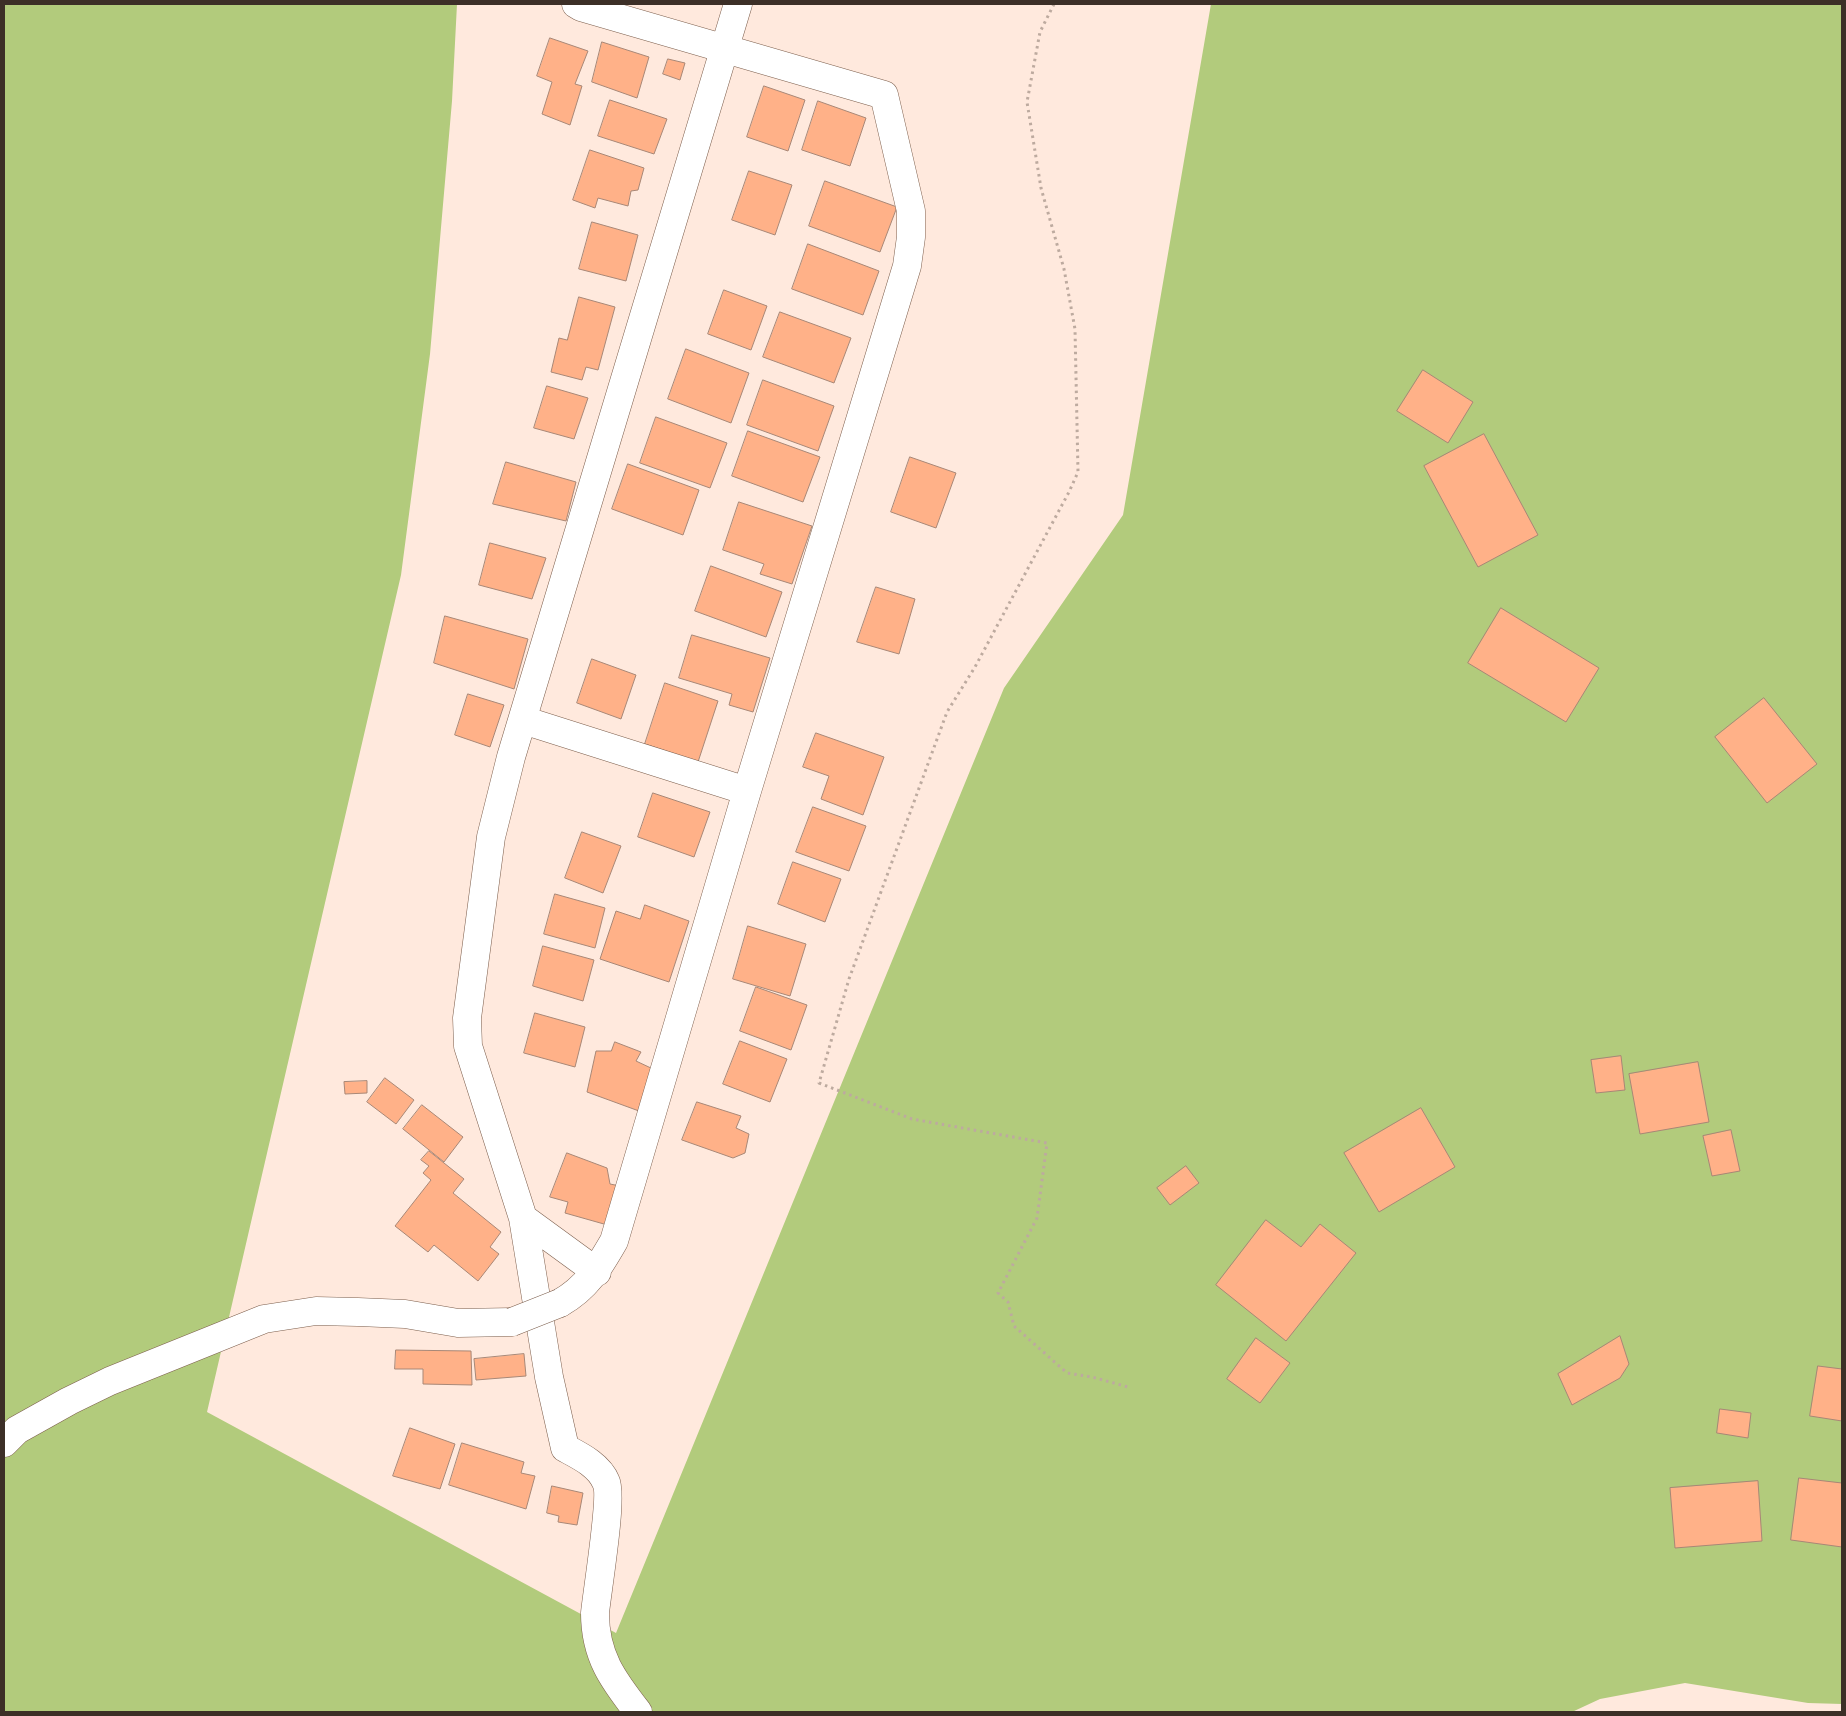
<!DOCTYPE html>
<html>
<head>
<meta charset="utf-8">
<style>
  body { margin:0 }
  #map { position:relative; width:1846px; height:1716px; overflow:hidden; background:#ffe9dd; font-family:"Roboto Serif",serif }
  canvas { display:block }
  .frame { position:absolute; inset:0; border:5px solid #3c2f27; pointer-events:none }
</style>
</head>
<body>
<div id="map">
<canvas width="1846" height="1716"></canvas>
<div class="frame"></div>
</div>
<script>
const ctx = document.querySelector('canvas').getContext('2d');
ctx.lineJoin = 'round';
function paint(path, color) { ctx.fillStyle = color; ctx.fill(path, 'evenodd'); }
function strokePath(path, color, width, dash) { ctx.strokeStyle = color; ctx.lineWidth = width; ctx.lineCap = dash ? 'butt' : 'round'; ctx.setLineDash(dash || []); ctx.stroke(path); }
paint(new Path2D(`
  M 4,4 L 457,4 L 452,101 L 430,354 L 401,575 L 207,1412 L 616,1633 L 1004,688 L 1123,515 L 1211,4 L 1842,4 L 1842,1704 L 1808,1703 L 1685,1683 L 1600,1699 L 1572,1712 L 4,1712 Z`), '#b2cb7c');
const building = new Path2D(`
  M 550,38 L 588,51 L 575,84 L 582,86 L 570,125 L 542,114 L 552,82 L 537,76 Z
  M 602,42 L 649,57 L 637,98 L 592,82 Z
  M 668,59 L 685,63 L 680,80 L 663,74 Z
  M 764,86 L 805,100 L 788,151 L 747,137 Z
  M 610,100 L 667,119 L 654,154 L 598,136 Z
  M 818,101 L 866,118 L 850,166 L 802,150 Z
  M 590,150 L 644,168 L 638,190 L 631,191 L 628,206 L 598,198 L 595,208 L 573,200 Z
  M 749,171 L 792,185 L 775,235 L 732,220 Z
  M 825,181 L 897,207 L 880,252 L 809,226 Z
  M 592,222 L 638,235 L 626,281 L 579,269 Z
  M 808,244 L 879,271 L 863,315 L 792,289 Z
  M 724,290 L 767,306 L 751,350 L 708,334 Z
  M 579,297 L 615,307 L 598,370 L 586,367 L 582,380 L 551,372 L 559,338 L 567,340 Z
  M 780,312 L 851,338 L 834,383 L 763,357 Z
  M 686,349 L 749,373 L 731,423 L 668,399 Z
  M 1423,370 L 1473,402 L 1448,443 L 1397,411 Z
  M 763,380 L 834,406 L 818,451 L 747,425 Z
  M 547,386 L 588,398 L 574,439 L 534,428 Z
  M 656,417 L 727,443 L 710,488 L 640,463 Z
  M 748,431 L 820,457 L 803,502 L 732,476 Z
  M 1484,434 L 1538,535 L 1478,567 L 1424,466 Z
  M 910,457 L 956,473 L 936,528 L 891,512 Z
  M 506,462 L 576,482 L 566,521 L 493,504 Z
  M 628,464 L 699,490 L 683,535 L 612,509 Z
  M 739,502 L 812,526 L 792,584 L 760,574 L 764,564 L 723,550 Z
  M 490,543 L 546,558 L 532,599 L 479,585 Z
  M 711,566 L 782,592 L 766,637 L 695,611 Z
  M 876,587 L 915,599 L 899,654 L 857,642 Z
  M 1501,608 L 1599,668 L 1566,722 L 1468,663 Z
  M 445,616 L 528,639 L 514,689 L 434,663 Z
  M 692,635 L 770,658 L 753,712 L 729,705 L 732,694 L 679,678 Z
  M 592,659 L 636,675 L 621,719 L 577,703 Z
  M 665,683 L 718,701 L 698,762 L 645,744 Z
  M 468,694 L 504,705 L 490,747 L 455,735 Z
  M 1764,698 L 1817,764 L 1767,803 L 1715,737 Z
  M 816,733 L 884,757 L 863,815 L 821,799 L 829,776 L 803,767 Z
  M 653,793 L 710,812 L 694,857 L 638,837 Z
  M 813,807 L 866,826 L 849,871 L 796,852 Z
  M 582,832 L 621,846 L 603,893 L 565,878 Z
  M 793,862 L 841,879 L 825,922 L 778,904 Z
  M 555,894 L 605,908 L 595,948 L 544,934 Z
  M 645,905 L 689,921 L 669,982 L 600,959 L 616,911 L 640,919 Z
  M 748,926 L 806,944 L 790,996 L 733,979 Z
  M 543,946 L 594,960 L 583,1001 L 533,986 Z
  M 756,987 L 807,1005 L 791,1050 L 740,1031 Z
  M 535,1013 L 585,1027 L 575,1067 L 524,1053 Z
  M 740,1041 L 787,1059 L 770,1102 L 723,1084 Z
  M 615,1042 L 641,1052 L 636,1061 L 653,1069 L 639,1111 L 587,1092 L 596,1051 L 611,1051 Z
  M 1621,1056 L 1625,1090 L 1596,1093 L 1591,1060 Z
  M 1698,1062 L 1709,1122 L 1640,1134 L 1629,1074 Z
  M 385,1078 L 414,1100 L 396,1124 L 367,1102 Z
  M 367,1081 L 367,1093 L 345,1094 L 344,1082 Z
  M 697,1102 L 741,1116 L 736,1128 L 749,1134 L 745,1153 L 733,1158 L 682,1140 Z
  M 422,1105 L 463,1137 L 444,1162 L 403,1129 Z
  M 1421,1108 L 1455,1167 L 1379,1212 L 1344,1153 Z
  M 1731,1130 L 1740,1171 L 1712,1176 L 1703,1136 Z
  M 429,1151 L 464,1179 L 453,1193 L 501,1232 L 490,1247 L 499,1254 L 478,1281 L 434,1245 L 428,1252 L 395,1226 L 431,1180 L 423,1173 L 429,1166 L 421,1160 Z
  M 567,1153 L 607,1168 L 610,1184 L 620,1186 L 611,1226 L 565,1213 L 568,1202 L 550,1197 Z
  M 1186,1166 L 1199,1183 L 1170,1205 L 1157,1188 Z
  M 1266,1220 L 1301,1247 L 1320,1224 L 1356,1253 L 1286,1341 L 1216,1285 Z
  M 1620,1336 L 1629,1364 L 1620,1378 L 1572,1405 L 1558,1374 Z
  M 1256,1338 L 1290,1363 L 1260,1403 L 1227,1379 Z
  M 396,1350 L 471,1351 L 472,1385 L 423,1384 L 423,1369 L 395,1369 Z
  M 524,1354 L 526,1376 L 476,1380 L 474,1359 Z
  M 1818,1366 L 1842,1369 L 1842,1421 L 1810,1416 Z
  M 1720,1409 L 1751,1413 L 1748,1438 L 1717,1433 Z
  M 410,1428 L 455,1444 L 440,1489 L 393,1476 Z
  M 462,1443 L 524,1462 L 521,1473 L 535,1476 L 526,1509 L 449,1485 Z
  M 1799,1478 L 1842,1483 L 1842,1547 L 1791,1540 Z
  M 1758,1481 L 1762,1541 L 1675,1548 L 1670,1488 Z
  M 552,1486 L 583,1493 L 577,1525 L 558,1522 L 559,1516 L 547,1513 Z`);
paint(building, '#ffb188');
strokePath(building, '#a88776', 1);
const minor = new Path2D(`
  M 523,720 L 747,791
  M 523,1218 L 549,1377 L 565,1448 C 580,1456 599,1465 606,1482 C 613,1496 597,1592 595,1613 C 595,1656 613,1680 638,1712
  M 597,1272 L 523,1218 L 468,1046 L 467,1018 L 491,837 L 511,757 L 738,4
  M 560,1303 C 587,1288 599,1267 614,1241 L 747,791 L 907,266 L 911,237 L 911,211 L 884,95 L 581,7 L 576,4
  M 4,1443 L 17,1430 L 69,1401 L 110,1381 L 264,1319 L 316,1311 L 358,1312 L 405,1314 L 458,1323 L 512,1322`);
strokePath(minor, '#7d5f4d', 29);
strokePath(new Path2D(`
  M 1054,4 L 1040,32 L 1027,102 L 1041,188 L 1064,269 L 1075,329 L 1078,472 L 1069,492 L 975,667 L 947,712 L 849,979 L 819,1083 L 912,1119 L 1047,1143 L 1037,1218 L 998,1293 L 1008,1302 L 1014,1326 L 1067,1373 L 1092,1377 L 1128,1387`), '#bdaa9f', 3, [2.5, 4]);
strokePath(minor, '#fff', 28);
const minorBridge = new Path2D(`
  M 512,1322 L 560,1303`);
strokePath(minorBridge, '#7d5f4d', 29, []);
strokePath(minorBridge, '#fff', 28);
</script>
</body>
</html>
